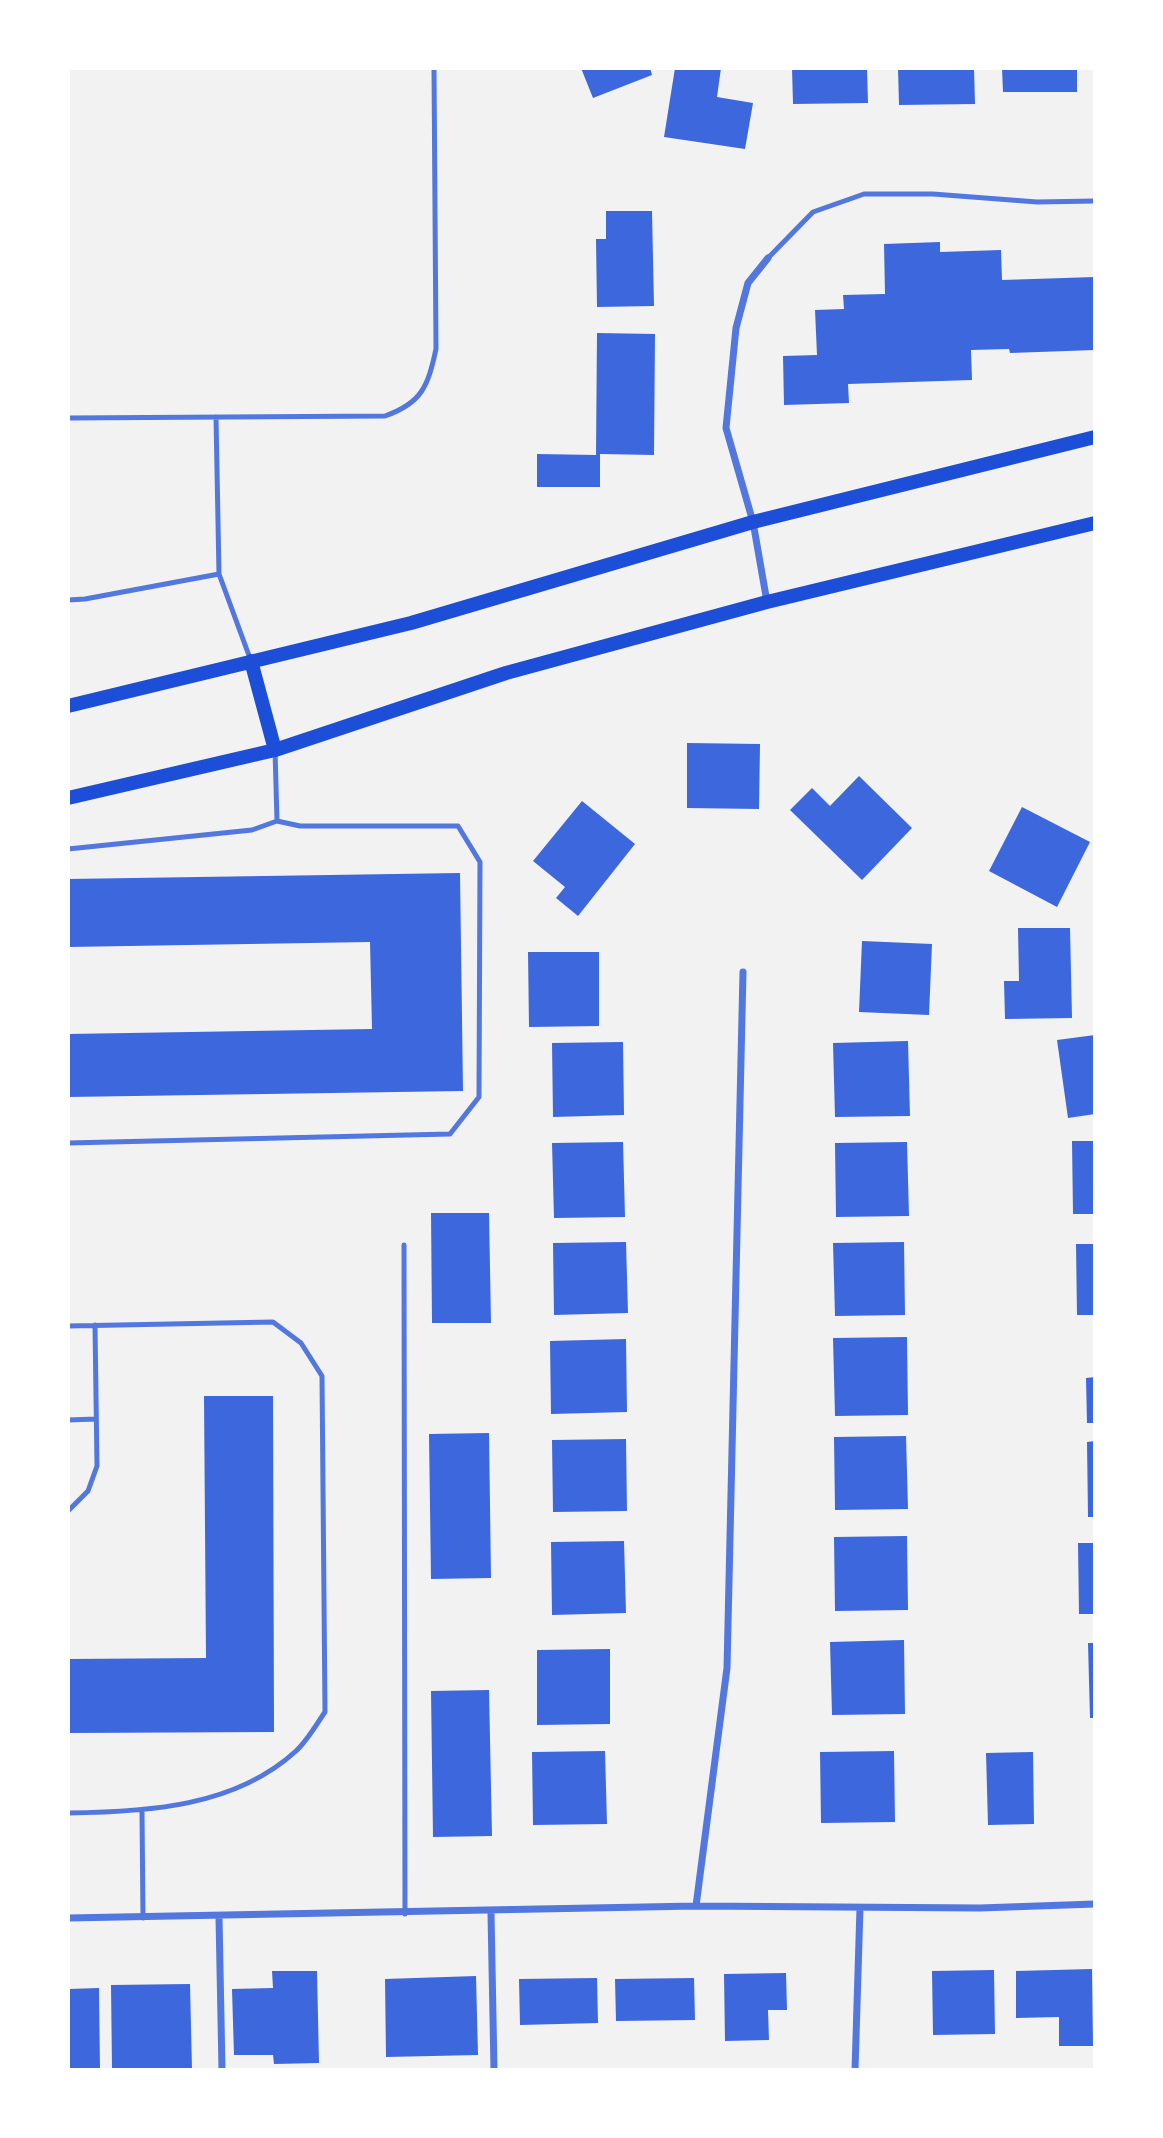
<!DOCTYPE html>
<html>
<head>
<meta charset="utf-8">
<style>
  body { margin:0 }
  #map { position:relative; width:1163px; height:2138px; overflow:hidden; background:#f2f2f2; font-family:Signika,sans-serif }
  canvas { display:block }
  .frame { position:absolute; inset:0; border:70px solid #fff; pointer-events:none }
</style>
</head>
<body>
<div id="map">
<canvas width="1163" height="2138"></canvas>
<div class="frame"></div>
</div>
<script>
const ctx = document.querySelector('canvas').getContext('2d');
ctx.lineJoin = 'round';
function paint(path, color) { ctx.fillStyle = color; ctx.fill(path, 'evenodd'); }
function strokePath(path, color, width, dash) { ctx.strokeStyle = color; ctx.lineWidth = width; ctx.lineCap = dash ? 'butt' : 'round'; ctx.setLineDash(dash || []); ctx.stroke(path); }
paint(new Path2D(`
  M 581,68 L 650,68 L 652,75 L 593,98 Z
  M 675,68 L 721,68 L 717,97 L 753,103 L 745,149 L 664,137 Z
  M 792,68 L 867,68 L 868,103 L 793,104 Z
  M 898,68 L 974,68 L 975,104 L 899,105 Z
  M 1002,68 L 1077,68 L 1077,92 L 1003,92 Z
  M 606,211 L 652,211 L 654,306 L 597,307 L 596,239 L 606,239 Z
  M 940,242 L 940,252 L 1001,250 L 1002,280 L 1095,277 L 1095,350 L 1010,353 L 1009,349 L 971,350 L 972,380 L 848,384 L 849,403 L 784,405 L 783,356 L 817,355 L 815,310 L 844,309 L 843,295 L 885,294 L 884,244 Z
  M 597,333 L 655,334 L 654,455 L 600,454 L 600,487 L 537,487 L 537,454 L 596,455 Z
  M 687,743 L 760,744 L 759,809 L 687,808 Z
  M 859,776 L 912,828 L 862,880 L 790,810 L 812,788 L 830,806 Z
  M 582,801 L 635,844 L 578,916 L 556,898 L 565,887 L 533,861 Z
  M 1022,807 L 1090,842 L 1057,907 L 989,871 Z
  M 460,873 L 463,1091 L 68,1097 L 68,1034 L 372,1029 L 370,942 L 68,947 L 68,879 Z
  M 1018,928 L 1070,928 L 1072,1018 L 1005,1019 L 1004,981 L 1019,981 Z
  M 862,941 L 932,944 L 929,1015 L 859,1012 Z
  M 528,952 L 599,952 L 599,1026 L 529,1027 Z
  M 1095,1035 L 1095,1114 L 1068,1118 L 1057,1040 Z
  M 908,1041 L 910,1116 L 835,1117 L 833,1043 Z
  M 623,1042 L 624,1115 L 553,1117 L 552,1043 Z
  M 1072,1141 L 1095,1141 L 1095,1214 L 1073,1214 Z
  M 623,1142 L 625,1217 L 554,1218 L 552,1143 Z
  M 907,1142 L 909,1216 L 836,1217 L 835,1143 Z
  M 431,1213 L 489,1213 L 491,1323 L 432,1323 Z
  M 626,1242 L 628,1313 L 554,1315 L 553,1243 Z
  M 904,1242 L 905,1315 L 835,1316 L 833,1243 Z
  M 1076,1244 L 1095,1244 L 1095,1315 L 1077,1315 Z
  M 907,1337 L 908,1415 L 835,1416 L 833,1338 Z
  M 626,1339 L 627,1412 L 551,1414 L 550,1341 Z
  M 1095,1377 L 1095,1423 L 1087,1423 L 1086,1378 Z
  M 204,1396 L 273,1396 L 274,1732 L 68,1733 L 68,1659 L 206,1658 Z
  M 489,1433 L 491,1578 L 431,1579 L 429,1434 Z
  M 906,1436 L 908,1509 L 835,1510 L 834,1437 Z
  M 626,1439 L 627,1511 L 553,1512 L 552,1440 Z
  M 1095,1441 L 1095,1517 L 1088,1517 L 1087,1442 Z
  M 907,1536 L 908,1610 L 835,1611 L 834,1537 Z
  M 624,1541 L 626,1613 L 552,1615 L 551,1542 Z
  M 1078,1543 L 1095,1543 L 1095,1614 L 1079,1614 Z
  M 904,1640 L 905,1714 L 832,1715 L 830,1642 Z
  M 1088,1643 L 1095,1643 L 1095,1718 L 1090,1718 Z
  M 610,1649 L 610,1724 L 537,1725 L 537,1650 Z
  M 489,1690 L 492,1836 L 433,1837 L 431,1691 Z
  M 605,1751 L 607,1824 L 533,1825 L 532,1752 Z
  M 894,1751 L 895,1822 L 821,1823 L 820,1752 Z
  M 1033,1752 L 1034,1824 L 988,1825 L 986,1753 Z
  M 1092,1969 L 1093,2046 L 1059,2046 L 1059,2017 L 1016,2018 L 1016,1971 Z
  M 994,1970 L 995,2034 L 933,2035 L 932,1971 Z
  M 272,1971 L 317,1971 L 319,2063 L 274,2064 L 273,2055 L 234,2055 L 232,1989 L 273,1988 Z
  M 786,1973 L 787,2010 L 768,2010 L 769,2040 L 725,2041 L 724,1974 Z
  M 476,1976 L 478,2055 L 386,2057 L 385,1979 Z
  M 597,1978 L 598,2023 L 520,2025 L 519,1979 Z
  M 694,1978 L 695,2020 L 616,2021 L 615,1979 Z
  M 190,1984 L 192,2070 L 112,2070 L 111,1985 Z
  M 99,1988 L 100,2070 L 68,2070 L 68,1989 Z`), '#3d67dc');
strokePath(new Path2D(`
  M 768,258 L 813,212 L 864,194 L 933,194 L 1037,202 L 1095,201
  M 216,417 L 219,574 L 251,661
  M 68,418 L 385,416 C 422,403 428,386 436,349 L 434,68
  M 68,600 L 85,599 L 219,574
  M 68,849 L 252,830 L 277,821
  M 68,1143 L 450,1134 L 479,1097 L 480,862 L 458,826 L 300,826 L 277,821 L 275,750
  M 404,1245 L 405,1914
  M 68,1326 L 273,1322 L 301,1343 L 322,1376 L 325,1712 C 316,1725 307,1741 296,1751 C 235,1807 147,1812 68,1813
  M 68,1420 L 96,1419
  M 68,1511 L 88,1491 L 97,1466 L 95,1325
  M 142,1812 L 143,1918`), '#5277de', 5);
strokePath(new Path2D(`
  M 767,602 L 753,522 L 726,428 L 736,328 L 748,283 L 768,258
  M 696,1906 L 727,1668 L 743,972
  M 491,1913 L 494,2070
  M 219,1917 L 222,2070
  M 68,1918 L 696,1906 L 980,1908 L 1095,1904
  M 855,2070 L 860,1908`), '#5277de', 7);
strokePath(new Path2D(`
  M 251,661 L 275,750
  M 68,706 L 411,623 L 753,522 L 1095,437
  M 68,798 L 275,750 L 506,673 L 767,602 L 1095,523`), '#1d4ed8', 14);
</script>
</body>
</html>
